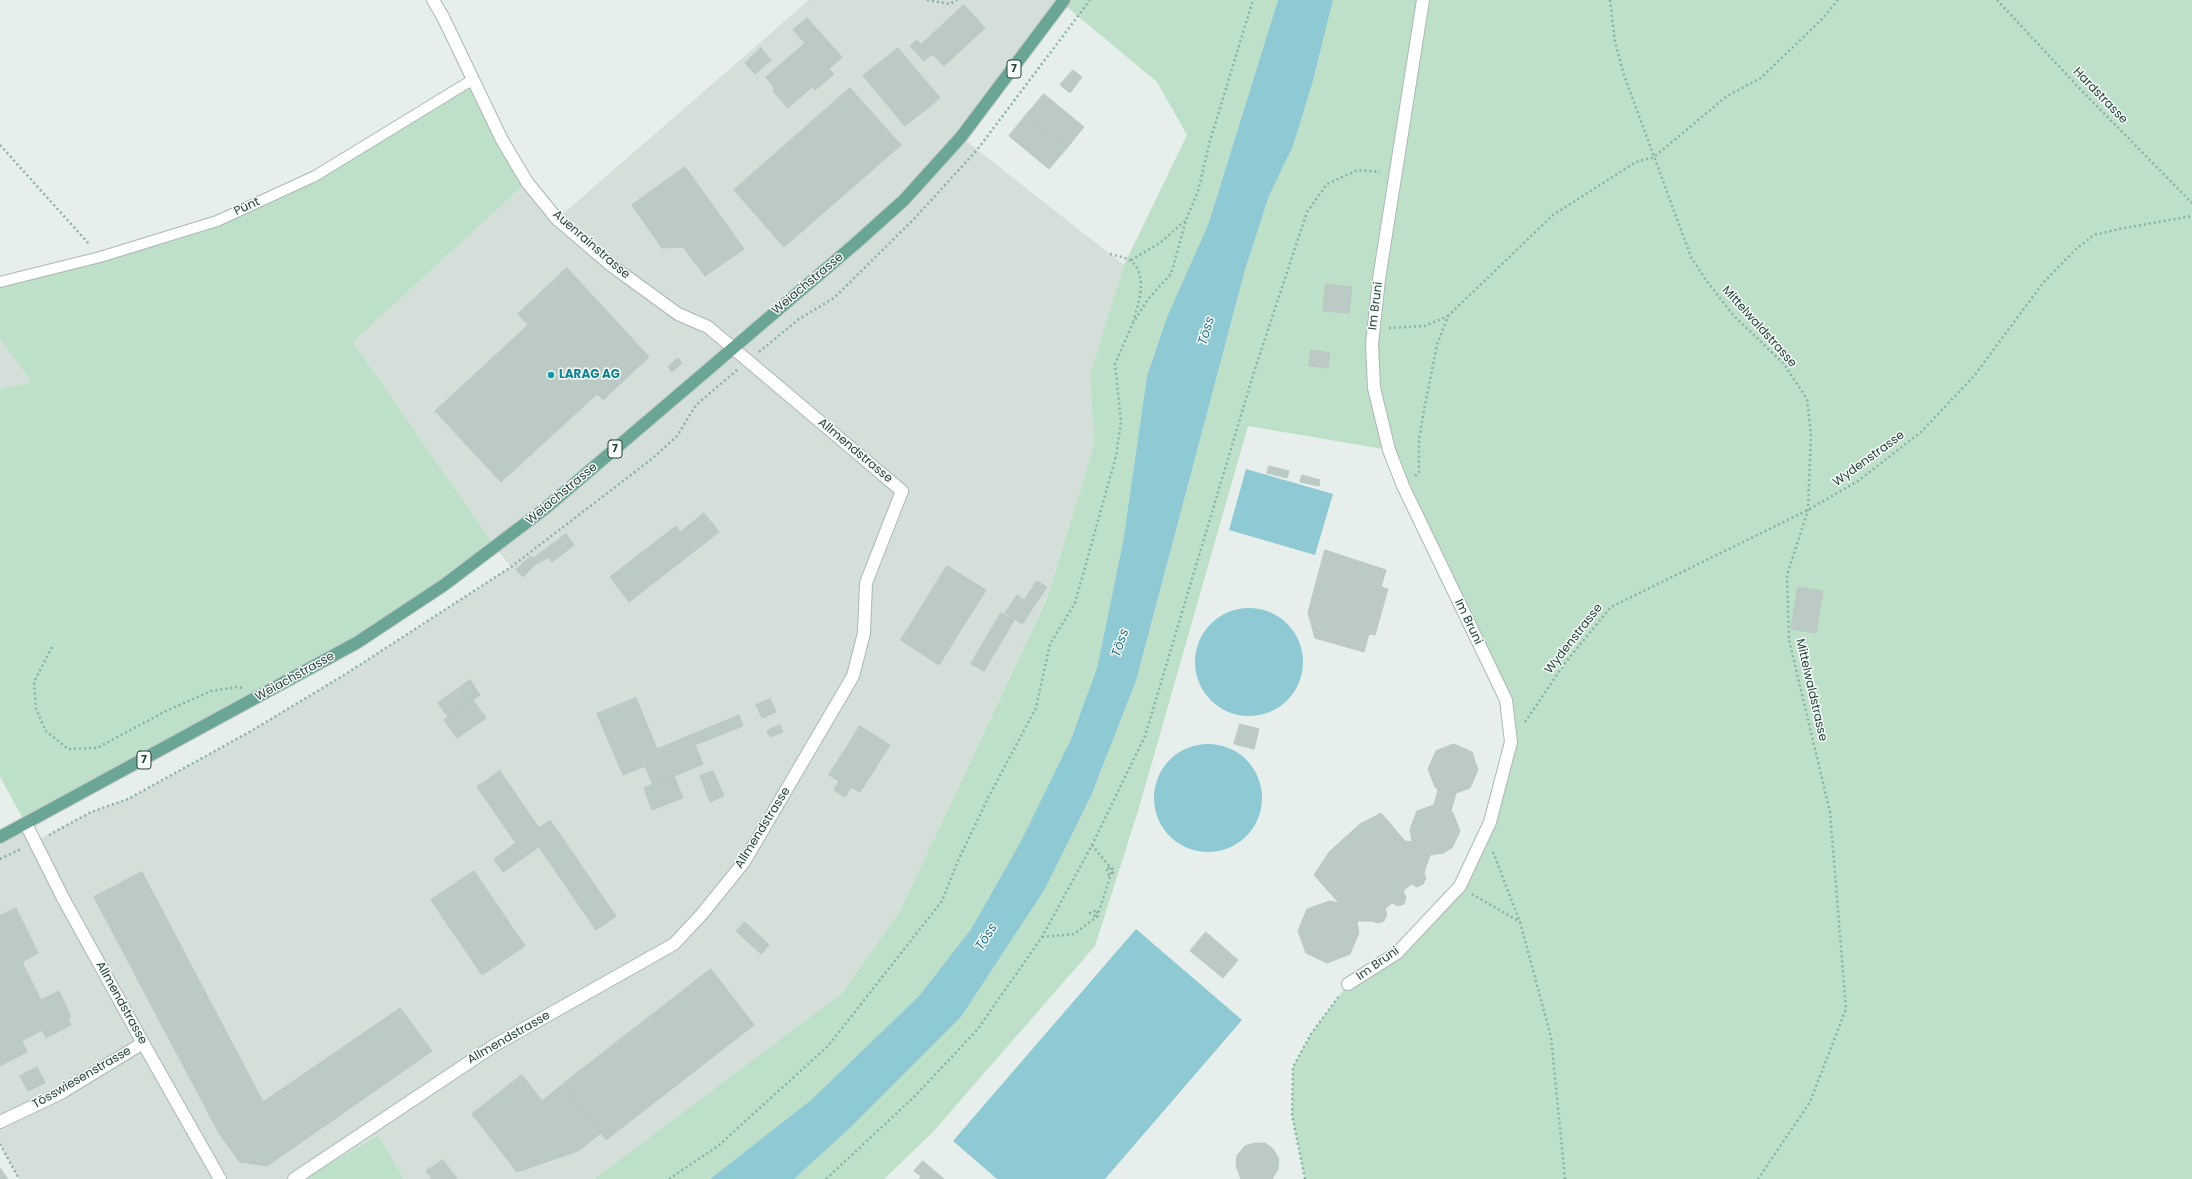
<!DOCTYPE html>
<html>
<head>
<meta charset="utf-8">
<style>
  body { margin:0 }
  canvas { display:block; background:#e6efeb }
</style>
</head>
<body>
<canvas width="2192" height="1179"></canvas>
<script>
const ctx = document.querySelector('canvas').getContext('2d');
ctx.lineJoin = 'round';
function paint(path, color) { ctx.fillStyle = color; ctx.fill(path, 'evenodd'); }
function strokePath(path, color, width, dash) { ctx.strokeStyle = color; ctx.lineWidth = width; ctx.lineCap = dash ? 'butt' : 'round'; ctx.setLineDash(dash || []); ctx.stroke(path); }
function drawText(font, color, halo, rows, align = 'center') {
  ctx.font = font + ' Poppins,sans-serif'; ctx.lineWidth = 3; ctx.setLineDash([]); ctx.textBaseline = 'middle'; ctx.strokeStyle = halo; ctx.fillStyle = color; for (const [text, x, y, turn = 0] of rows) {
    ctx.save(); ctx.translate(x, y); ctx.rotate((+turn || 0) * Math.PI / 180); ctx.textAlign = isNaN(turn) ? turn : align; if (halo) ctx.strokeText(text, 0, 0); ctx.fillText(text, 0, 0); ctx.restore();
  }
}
paint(new Path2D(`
  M 809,0 L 1059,0 L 961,137 L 1124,265 L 1090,374 L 1094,445 L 1047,597 L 900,911 L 842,993 L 594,1179 L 404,1179 L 377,1135 L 303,1179 L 19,1179 L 0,1144 L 0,837 L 26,824 L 36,841 L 91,812 L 128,799 L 251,731 L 344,675 L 511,567 L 496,548 L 353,342 L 527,182 L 557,219 Z
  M 0,339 L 31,382 L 0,389 Z`), '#d4dfda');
paint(new Path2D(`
  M 1064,0 L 1278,0 L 1208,225 L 1167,317 L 1147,376 L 1123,542 L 1097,668 L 1071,739 L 1020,843 L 971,929 L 919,996 L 811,1100 L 710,1179 L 594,1179 L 842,993 L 900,911 L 1047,598 L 1094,445 L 1090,374 L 1124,265 L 1187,135 L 1157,82 L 1062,3 Z
  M 1333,0 L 2192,0 L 2192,1179 L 1305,1179 L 1292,1115 L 1293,1067 L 1311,1034 L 1348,984 L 1397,953 L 1460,886 L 1490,822 L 1511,742 L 1506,700 L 1389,450 L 1248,426 L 1139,808 L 1095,946 L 932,1133 L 884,1179 L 794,1179 L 851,1127 L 961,1017 L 1045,889 L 1091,796 L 1136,681 L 1245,270 L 1269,196 L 1293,146 L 1313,81 Z
  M 472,80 L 527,182 L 353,342 L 496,548 L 358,642 L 26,824 L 0,777 L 0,389 L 31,382 L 0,339 L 0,282 L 217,221 L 315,176 Z
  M 378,1135 L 404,1179 L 303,1179 Z`), '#bfe0c8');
paint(new Path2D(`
  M 1278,0 L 1333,0 L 1313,81 L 1293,146 L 1269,196 L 1245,270 L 1136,681 L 1091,796 L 1045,889 L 961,1017 L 851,1127 L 794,1179 L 710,1179 L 811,1100 L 919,996 L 971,929 L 1020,843 L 1071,739 L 1097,668 L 1123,542 L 1147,376 L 1167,317 L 1208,225 Z
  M 1246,469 L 1333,494 L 1315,555 L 1229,530 Z
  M1195 662a54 54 0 1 1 108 0a54 54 0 1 1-108 0Z
  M1154 798a54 54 0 1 1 108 0a54 54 0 1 1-108 0Z
  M 1136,929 L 1242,1020 L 1105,1179 L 997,1179 L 953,1141 Z`), '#8ec9d4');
const building = new Path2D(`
  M 964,5 L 985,28 L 944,66 L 932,54 L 924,61 L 910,46 L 917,40 L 921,44 Z
  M 807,18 L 842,57 L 829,69 L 834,74 L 815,90 L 812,87 L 788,108 L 773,91 L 775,89 L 766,77 L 805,43 L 793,30 Z
  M 761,48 L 771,60 L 755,74 L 745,63 Z
  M 898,48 L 940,98 L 905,126 L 863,76 Z
  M 1073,70 L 1082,77 L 1070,93 L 1060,85 Z
  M 850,88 L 901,145 L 784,247 L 734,190 Z
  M 1044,94 L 1084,127 L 1067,148 L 1026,115 Z
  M 1026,115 L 1067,148 L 1049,169 L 1009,136 Z
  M 685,167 L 744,249 L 705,276 L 683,247 L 662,248 L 632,205 Z
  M 567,268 L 649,357 L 603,400 L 597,394 L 501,482 L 435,411 L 528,325 L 518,314 Z
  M 1326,284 L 1352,287 L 1349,313 L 1323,311 Z
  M 1311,350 L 1330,353 L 1328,368 L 1309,366 Z
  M 678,358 L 682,363 L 672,372 L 668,367 Z
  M 1269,466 L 1289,471 L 1287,478 L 1267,473 Z
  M 1302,475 L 1320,480 L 1319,486 L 1300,482 Z
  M 704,513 L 719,532 L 629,602 L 610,577 L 676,526 L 680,532 Z
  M 566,534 L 574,545 L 552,562 L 548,557 L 538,564 L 533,559 Z
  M 1325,550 L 1386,570 L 1381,587 L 1388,589 L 1375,635 L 1369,634 L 1364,652 L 1315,638 L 1308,613 Z
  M 531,556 L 537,563 L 523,577 L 516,570 Z
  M 947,566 L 986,590 L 939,665 L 901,640 Z
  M 1037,581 L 1047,587 L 1022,624 L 1005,613 L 1017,595 L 1024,600 Z
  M 1798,587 L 1823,591 L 1816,633 L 1791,629 Z
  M 1001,613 L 1014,620 L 984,671 L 971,664 Z
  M 470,680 L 480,695 L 448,717 L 438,703 Z
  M 636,698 L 657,749 L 739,715 L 743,726 L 695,745 L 703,764 L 653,785 L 645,766 L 623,775 L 597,714 Z
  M 770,699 L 776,712 L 762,718 L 756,705 Z
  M 473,700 L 486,718 L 457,738 L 444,720 Z
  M 1240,724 L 1259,729 L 1254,749 L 1234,744 Z
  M 780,725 L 783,732 L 770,737 L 767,731 Z
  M 860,726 L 890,745 L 860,792 L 851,787 L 845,797 L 834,790 L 839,781 L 829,775 Z
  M 1454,744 L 1472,752 L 1478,770 L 1470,788 L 1456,793 L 1451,811 L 1453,813 L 1460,831 L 1452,848 L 1443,853 L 1430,855 L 1424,873 L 1426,878 L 1423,884 L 1417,887 L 1411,884 L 1403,891 L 1406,898 L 1404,904 L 1398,906 L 1392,903 L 1385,909 L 1387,915 L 1384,921 L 1378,923 L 1372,921 L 1357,921 L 1359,933 L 1350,954 L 1327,963 L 1306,953 L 1298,931 L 1307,909 L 1330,901 L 1339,903 L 1314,875 L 1330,851 L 1360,824 L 1381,813 L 1405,841 L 1412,842 L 1410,829 L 1417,811 L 1434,805 L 1438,790 L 1435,787 L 1428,769 L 1436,751 Z
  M 500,771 L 539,828 L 550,820 L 616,916 L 596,930 L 539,847 L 503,872 L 494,859 L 516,843 L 477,787 Z
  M 713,771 L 724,796 L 710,802 L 700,776 Z
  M 674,776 L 683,798 L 652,810 L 644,788 Z
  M 474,871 L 525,946 L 482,975 L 431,900 Z
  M 142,872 L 263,1102 L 400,1008 L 432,1051 L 267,1166 L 240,1162 L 220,1135 L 94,897 Z
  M 16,908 L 38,953 L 22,962 L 41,1000 L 59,991 L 71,1017 L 68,1019 L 71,1025 L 46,1038 L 42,1030 L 22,1041 L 27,1052 L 0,1066 L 0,916 Z
  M 745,922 L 769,945 L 761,954 L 736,931 Z
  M 1206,932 L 1238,960 L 1223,978 L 1190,951 Z
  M 711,969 L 754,1025 L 606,1140 L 563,1084 Z
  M 37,1067 L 45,1083 L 28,1091 L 20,1076 Z
  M 522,1075 L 542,1101 L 563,1084 L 601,1133 L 578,1151 L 517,1172 L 472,1114 Z
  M 1255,1143 L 1265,1143 L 1273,1149 L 1279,1159 L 1278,1169 L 1272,1179 L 1241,1179 L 1236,1166 L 1237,1155 L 1245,1146 Z
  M 443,1160 L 457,1179 L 432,1179 L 426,1171 Z
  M 923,1161 L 944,1179 L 919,1179 L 921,1176 L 914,1171 Z
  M 0,1168 L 8,1179 L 0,1179 Z`);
paint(building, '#bbcac4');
strokePath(building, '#b8c9c2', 1);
const lane = new Path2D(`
  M 0,282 L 100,257 L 217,221 L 315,176 L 472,80`);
const street = new Path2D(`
  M 26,824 L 63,898 L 143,1043 L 220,1179
  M 1348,984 L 1397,953 L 1460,886 L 1490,822 L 1511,742 L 1506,700 L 1403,486 L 1389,450 L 1374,388 L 1372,344 L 1379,279 L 1423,0
  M 0,1122 L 61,1093 L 143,1043
  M 294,1179 L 495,1045 L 674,944 L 702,914 L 744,862 L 853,676 L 864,633 L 866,583 L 902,491 L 708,327 L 678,314 L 612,266 L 557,219 L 527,182 L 502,140 L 443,17 L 433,0`);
const primary = new Path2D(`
  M 0,837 L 358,642 L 444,585 L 547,507 L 855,244 L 904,200 L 961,137 L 1064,0`);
strokePath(lane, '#a8b8b2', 12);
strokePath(street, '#a8b8b2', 14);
strokePath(primary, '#c2cac8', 14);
strokePath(new Path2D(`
  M 927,0 L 950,4 L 957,0
  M 1610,0 L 1615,42 L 1624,75 L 1691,257 L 1706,280 L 1733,315 L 1784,364 L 1807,399 L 1811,434 L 1808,510 L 1787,575 L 1789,640 L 1830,812 L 1846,1009 L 1810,1102 L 1758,1179
  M 1997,0 L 2081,90 L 2192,203
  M 0,145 L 89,244
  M 1110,254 C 1116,256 1126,257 1131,261 C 1148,275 1139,304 1133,321
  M 1131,260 L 1160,243 L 1185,221
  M 1389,328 L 1425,326 L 1448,316
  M 759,352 L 799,319 L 834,298 L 913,220 L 977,150 L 1090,0
  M 1415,476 L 1419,472 L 1419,439 L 1424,410 L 1437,345 L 1448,316 L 1553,215 L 1636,162 L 1654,157 L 1727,96 L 1761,78 L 1822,19 L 1838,0
  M 52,647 L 34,682 L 36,709 L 46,731 L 68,749 L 97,748 L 164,712 L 211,691 L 238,687 L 242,688
  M 1525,722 L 1565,663 L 1611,607 L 1808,510 L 1858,481 L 1921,432 L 1974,376 L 2043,283 L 2075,250 L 2094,235 L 2119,229 L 2192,216
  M 49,835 L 91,812 L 128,799 L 251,731 L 344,675 L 511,567 L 653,458 L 677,436 L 696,405 L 737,370
  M 1092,845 L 1114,872 L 1109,875 L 1106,868 L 1113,868
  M 1493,852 L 1520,922 L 1551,1037 L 1565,1179
  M 0,859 L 21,849
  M 1472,894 L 1520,922
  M 1042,937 L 1074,934 L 1098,916 L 1097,910 L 1090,913 L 1097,917
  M 0,1144 L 19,1179
  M 669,1179 L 718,1146 L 828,1046 L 942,901 L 957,863 L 989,796 L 1036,708 L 1050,644 L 1075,603 L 1116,456 L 1121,422 L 1115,364 L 1132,325 L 1148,299 L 1171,274 L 1186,220 L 1198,191 L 1210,141 L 1253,0
  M 826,1179 L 913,1098 L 977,1030 L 1042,937 L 1092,845 L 1145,736 L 1254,372 L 1307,212 L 1327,184 L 1358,170 L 1380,172
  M 1305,1179 L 1292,1115 L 1293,1067 L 1311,1034 L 1339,996`), '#86b3a5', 2.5, [2, 3]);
strokePath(lane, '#fff', 10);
strokePath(street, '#fff', 12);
strokePath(primary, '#6aa596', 12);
strokePath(new Path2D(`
  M 1097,917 L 1113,868`), '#86b3a5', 2.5, [2, 3]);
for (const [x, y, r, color] of [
  [551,375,4,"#0f9aa8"]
]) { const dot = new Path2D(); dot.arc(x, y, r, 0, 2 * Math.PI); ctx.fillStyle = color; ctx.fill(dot); strokePath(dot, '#f7fbf9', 1.5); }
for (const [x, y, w] of [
  [1014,69,14],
  [615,449,14],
  [144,760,14]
]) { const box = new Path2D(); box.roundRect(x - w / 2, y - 9, w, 18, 3); ctx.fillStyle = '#f7fbf9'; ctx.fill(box); strokePath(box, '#24423a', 1); }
drawText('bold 11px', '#24423a', null, [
  ["7",1014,69],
  ["7",615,449],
  ["7",144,760]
]);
drawText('12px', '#24423a', '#f7fbf9', [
  ["Hardstrasse",2100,96,46],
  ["Pünt",247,207,-25],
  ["Auenrainstrasse",591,245,41],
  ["Weiachstrasse",808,284,-40],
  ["Im Bruni",1376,306,-83],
  ["Mittelwaldstrasse",1759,327,48],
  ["Allmendstrasse",855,451,40],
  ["Wydenstrasse",1869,459,-36],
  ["Weiachstrasse",562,494,-40],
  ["Im Bruni",1468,622,64],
  ["Wydenstrasse",1574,639,-52],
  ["Weiachstrasse",295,677,-29],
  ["Mittelwaldstrasse",1811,690,77],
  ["Allmendstrasse",763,828,-58],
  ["Im Bruni",1378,964,-35],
  ["Allmendstrasse",121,1003,61],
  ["Allmendstrasse",509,1038,-30],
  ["Tösswiesenstrasse",82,1078,-30]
]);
drawText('bold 12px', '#0d838f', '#f7fbf9', [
  ["LARAG AG",559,375]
], 'left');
drawText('italic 13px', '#1c6f80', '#f7fbf9', [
  ["Töss",1207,331,-73],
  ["Töss",1121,643,-72],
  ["Töss",987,937,-58]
]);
</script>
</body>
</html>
